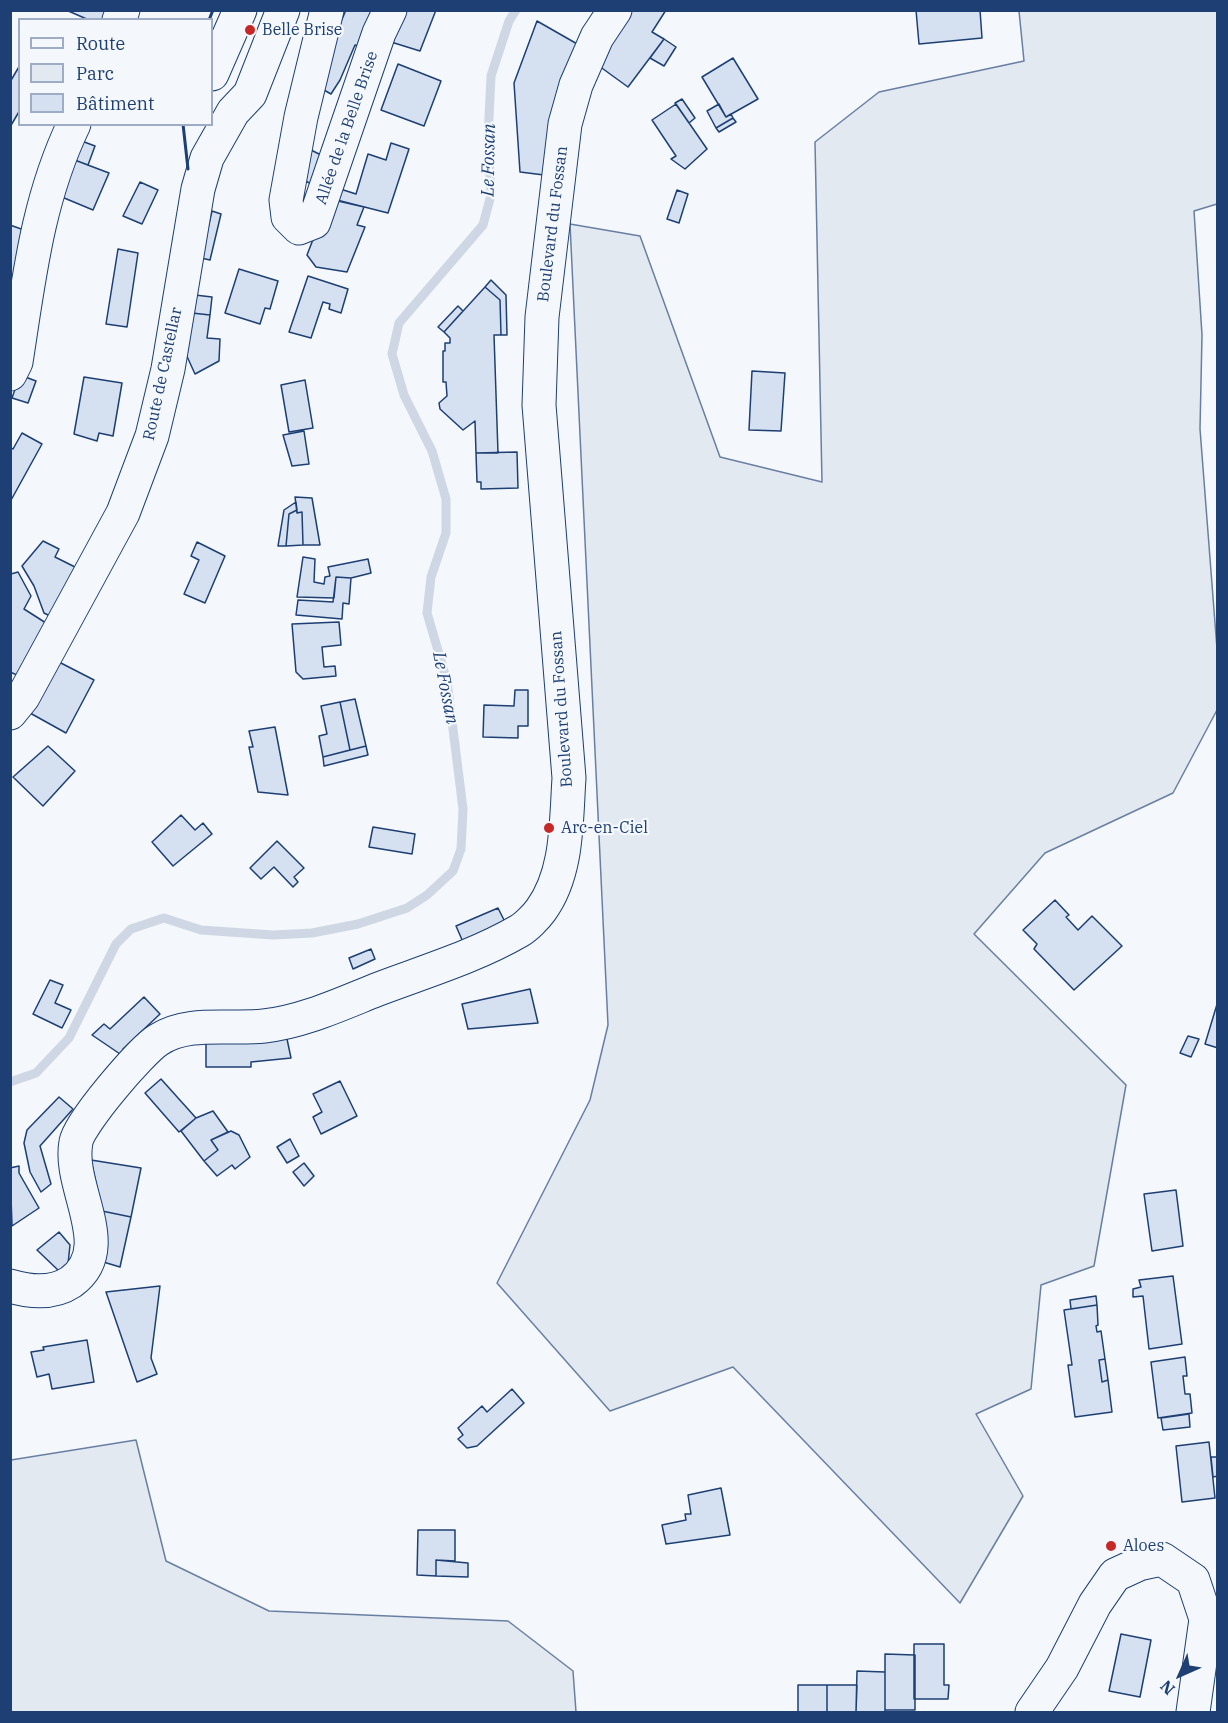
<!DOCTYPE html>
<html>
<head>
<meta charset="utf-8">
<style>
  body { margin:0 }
  #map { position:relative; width:1228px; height:1723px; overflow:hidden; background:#f4f7fb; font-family:"IBM Plex Serif",serif }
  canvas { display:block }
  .frame { position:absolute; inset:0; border:12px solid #1d3f73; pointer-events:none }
  .legend { position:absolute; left:18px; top:18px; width:195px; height:108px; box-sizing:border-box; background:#f4f7fb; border:2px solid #9eadc5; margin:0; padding:8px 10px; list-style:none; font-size:18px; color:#1d3f73 }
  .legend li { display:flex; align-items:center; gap:12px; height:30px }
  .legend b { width:30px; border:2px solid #9eadc5 }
  .north { position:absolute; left:1150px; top:1645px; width:60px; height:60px; -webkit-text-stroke:4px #f4f7fb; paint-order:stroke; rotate:225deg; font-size:16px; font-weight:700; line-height:24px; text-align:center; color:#1d3f73 }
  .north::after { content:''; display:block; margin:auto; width:21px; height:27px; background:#1d3f73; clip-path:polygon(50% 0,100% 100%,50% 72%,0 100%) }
</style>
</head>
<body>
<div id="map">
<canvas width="1228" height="1723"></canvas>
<div class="frame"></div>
<ul class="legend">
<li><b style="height:8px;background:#f4f7fb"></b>Route</li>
<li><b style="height:16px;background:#e3e9f0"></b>Parc</li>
<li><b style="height:16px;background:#d5e0f0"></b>Bâtiment</li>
</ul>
<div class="north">N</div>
</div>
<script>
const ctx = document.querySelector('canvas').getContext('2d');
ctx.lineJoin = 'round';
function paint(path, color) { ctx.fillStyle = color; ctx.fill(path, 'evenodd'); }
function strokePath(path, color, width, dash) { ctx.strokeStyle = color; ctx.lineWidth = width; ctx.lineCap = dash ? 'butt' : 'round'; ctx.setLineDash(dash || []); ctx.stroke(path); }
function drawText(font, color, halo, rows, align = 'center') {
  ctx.font = font + ' "IBM Plex Serif",serif'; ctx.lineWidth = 4.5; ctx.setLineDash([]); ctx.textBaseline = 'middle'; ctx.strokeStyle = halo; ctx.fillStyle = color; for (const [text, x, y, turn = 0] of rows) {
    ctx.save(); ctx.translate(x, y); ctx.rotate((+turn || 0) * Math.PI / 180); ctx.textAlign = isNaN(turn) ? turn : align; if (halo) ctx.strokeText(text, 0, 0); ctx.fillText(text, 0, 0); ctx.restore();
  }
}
const green = new Path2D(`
  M 1019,11 L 1217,11 L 1217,204 L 1194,211 L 1202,335 L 1200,429 L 1217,649 L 1217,710 L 1173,793 L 1045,853 L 974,934 L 1126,1085 L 1094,1266 L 1041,1285 L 1031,1389 L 976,1414 L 1023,1496 L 960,1603 L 733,1367 L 610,1411 L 497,1283 L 590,1100 L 608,1025 L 570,224 L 640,236 L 720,457 L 822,482 L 815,142 L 879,92 L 1024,61 Z
  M 136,1440 L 166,1561 L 269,1611 L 508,1621 L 573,1671 L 576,1712 L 11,1712 L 11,1460 Z`);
paint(green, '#e3e9f0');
strokePath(green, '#687fa3', 1.5);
strokePath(new Path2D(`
  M 10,1082 L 36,1073 L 69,1038 L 116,944 L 131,929 L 164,918 L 201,930 L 273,935 L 312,933 L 358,924 L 407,908 L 427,895 L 453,871 L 461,849 L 463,809 L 447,681 L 427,613 L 431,577 L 446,533 L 446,499 L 432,451 L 404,395 L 392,354 L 399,323 L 483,225 L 491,195 L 488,139 L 491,76 L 509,21 L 516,10`), '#cfd7e4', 9);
const building = new Path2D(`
  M 66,10 L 112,10 L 108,20 L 89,20 Z
  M 346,10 L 372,10 L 357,46 L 355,45 L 340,80 L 331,94 L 317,86 L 320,70 Z
  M 404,10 L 436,10 L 420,51 L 391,42 Z
  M 629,10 L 666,10 L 652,32 L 664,39 L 628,87 L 599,66 Z
  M 916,10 L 980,10 L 982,38 L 919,44 Z
  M 537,21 L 579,45 L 544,175 L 520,172 L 514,83 Z
  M 664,39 L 676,47 L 664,66 L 650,58 Z
  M 733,58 L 758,99 L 726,117 L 702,77 Z
  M 398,64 L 441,81 L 424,126 L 381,110 Z
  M 20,65 L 20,110 L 10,127 L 10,82 Z
  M 682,99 L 695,118 L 689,123 L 675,103 Z
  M 676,104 L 707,149 L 685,169 L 671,159 L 676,156 L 652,120 Z
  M 719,104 L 726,117 L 731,114 L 733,118 L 716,128 L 707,111 Z
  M 733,118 L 736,122 L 719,132 L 716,128 Z
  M 79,140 L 95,146 L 88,165 L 72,159 Z
  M 391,143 L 409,149 L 388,213 L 329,198 L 334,187 L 356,194 L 368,154 L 386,160 Z
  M 305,147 L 329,159 L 318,187 L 299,178 Z
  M 72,159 L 109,173 L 93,210 L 57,195 Z
  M 140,182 L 158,190 L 142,224 L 123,216 Z
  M 677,190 L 688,194 L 679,223 L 667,219 Z
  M 338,201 L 364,207 L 357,225 L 365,227 L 347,272 L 316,267 L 307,255 L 324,211 Z
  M 212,211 L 221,214 L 210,260 L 201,258 Z
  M 10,225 L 24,230 L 14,289 L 10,289 Z
  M 118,249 L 138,253 L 127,327 L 106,324 Z
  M 239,269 L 278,281 L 270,309 L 265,308 L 260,324 L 225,313 Z
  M 308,276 L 348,289 L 341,313 L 329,309 L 330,304 L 323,302 L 311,338 L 289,332 Z
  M 491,280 L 506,295 L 507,335 L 501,335 L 500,300 L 485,287 Z
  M 485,287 L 500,300 L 501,335 L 494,335 L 498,453 L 476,453 L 475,421 L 463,430 L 440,409 L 439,403 L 447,396 L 446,382 L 443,382 L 443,351 L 445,351 L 445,343 L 450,343 L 450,338 L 444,332 Z
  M 195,295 L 212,297 L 210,315 L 192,313 Z
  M 458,306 L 463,311 L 444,332 L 438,327 Z
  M 192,313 L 210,315 L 207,338 L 220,339 L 219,361 L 195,374 L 185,352 Z
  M 752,371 L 785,373 L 781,431 L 749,430 Z
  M 20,375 L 36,381 L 28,403 L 12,398 Z
  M 84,377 L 122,383 L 113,436 L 99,433 L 97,441 L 74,434 Z
  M 305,380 L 313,428 L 289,432 L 281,385 Z
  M 304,431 L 309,464 L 292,466 L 283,435 Z
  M 22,433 L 42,444 L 10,502 L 10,447 L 13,449 Z
  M 517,452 L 518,488 L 481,489 L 481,482 L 477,482 L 476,453 Z
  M 295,497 L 312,498 L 320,545 L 303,545 L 302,512 L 297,513 Z
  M 296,502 L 297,510 L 289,514 L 286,546 L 278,546 L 284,510 Z
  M 297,510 L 297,513 L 302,512 L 303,545 L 286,546 L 289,514 Z
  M 43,541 L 59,549 L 55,557 L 77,568 L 50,616 L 44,613 L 34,586 L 22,566 Z
  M 197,542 L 225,556 L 205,603 L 184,594 L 199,560 L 191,556 Z
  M 303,557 L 315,559 L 314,582 L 324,584 L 325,577 L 330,576 L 328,567 L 368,559 L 371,573 L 351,578 L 336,577 L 334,598 L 297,597 Z
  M 18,572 L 31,596 L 24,609 L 46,623 L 17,675 L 10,672 L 10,607 L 11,574 Z
  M 336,577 L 351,578 L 349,604 L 343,603 L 342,619 L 296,615 L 298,600 L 333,602 Z
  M 339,622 L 341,645 L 322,647 L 324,667 L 335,666 L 336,676 L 303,679 L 296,672 L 292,624 Z
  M 57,661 L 94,680 L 66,733 L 30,713 Z
  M 515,690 L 528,690 L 528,726 L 518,726 L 518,738 L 483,737 L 484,705 L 514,706 Z
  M 355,699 L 366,746 L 350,750 L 340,702 Z
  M 340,702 L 350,750 L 323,757 L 319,736 L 327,734 L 321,706 Z
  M 275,727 L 288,795 L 258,792 L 249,747 L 253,747 L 249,731 Z
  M 48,746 L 75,771 L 43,806 L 13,777 Z
  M 366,746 L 368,755 L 324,766 L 323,757 Z
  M 181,815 L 195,830 L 203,823 L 212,834 L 173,866 L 152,842 Z
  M 373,827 L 415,834 L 412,854 L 369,847 Z
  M 277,841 L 304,868 L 294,877 L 298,882 L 293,887 L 274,867 L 261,879 L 250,868 Z
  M 1055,900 L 1069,915 L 1066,917 L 1078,930 L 1092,916 L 1122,946 L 1074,990 L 1034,949 L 1037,944 L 1023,930 Z
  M 498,908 L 506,924 L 463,942 L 456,926 Z
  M 371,949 L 375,959 L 353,969 L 349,958 Z
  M 50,980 L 63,985 L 55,1003 L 71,1010 L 62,1028 L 33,1014 Z
  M 530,989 L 538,1023 L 468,1029 L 462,1004 Z
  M 144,997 L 160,1014 L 123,1049 L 126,1053 L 123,1056 L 92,1035 L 104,1024 L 110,1029 Z
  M 1218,1001 L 1218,1048 L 1205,1044 Z
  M 1188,1036 L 1199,1039 L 1191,1057 L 1180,1053 Z
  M 287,1039 L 291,1058 L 251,1062 L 251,1067 L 206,1067 L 206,1043 Z
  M 161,1079 L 196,1118 L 179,1132 L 145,1093 Z
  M 340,1081 L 357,1116 L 321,1134 L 313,1117 L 322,1112 L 313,1094 Z
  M 59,1097 L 73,1109 L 40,1146 L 51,1184 L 41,1192 L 30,1172 L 24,1143 L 27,1130 Z
  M 213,1111 L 228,1132 L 211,1140 L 218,1150 L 204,1161 L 181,1131 L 196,1118 Z
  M 231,1131 L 239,1135 L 250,1157 L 235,1169 L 232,1165 L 217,1176 L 204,1161 L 218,1150 L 211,1140 Z
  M 290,1139 L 299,1156 L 287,1163 L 277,1147 Z
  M 91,1160 L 141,1168 L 131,1217 L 102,1211 Z
  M 304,1163 L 314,1176 L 304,1186 L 293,1172 Z
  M 19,1166 L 19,1173 L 39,1208 L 12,1226 L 10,1168 Z
  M 1176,1190 L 1183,1246 L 1152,1251 L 1144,1194 Z
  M 102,1211 L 131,1217 L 120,1267 L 100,1261 Z
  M 59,1232 L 70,1245 L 68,1264 L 59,1271 L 37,1250 Z
  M 1173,1276 L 1182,1344 L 1149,1349 L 1143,1296 L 1133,1297 L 1133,1289 L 1141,1287 L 1139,1280 Z
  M 160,1286 L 151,1358 L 157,1374 L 137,1382 L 106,1292 Z
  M 1096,1296 L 1097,1305 L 1071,1309 L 1070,1300 Z
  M 1097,1305 L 1098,1325 L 1096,1326 L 1097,1332 L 1101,1331 L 1105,1359 L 1099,1360 L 1102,1382 L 1108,1380 L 1112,1412 L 1075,1417 L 1068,1365 L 1072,1365 L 1064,1310 Z
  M 87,1340 L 94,1382 L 52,1389 L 49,1374 L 37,1377 L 31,1352 L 44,1350 L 43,1347 Z
  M 1185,1357 L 1187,1376 L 1183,1376 L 1185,1394 L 1190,1394 L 1192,1413 L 1158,1418 L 1151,1362 Z
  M 1105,1359 L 1108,1380 L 1102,1382 L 1099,1360 Z
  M 512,1389 L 524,1403 L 477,1446 L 467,1448 L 458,1439 L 463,1435 L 458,1428 L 482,1406 L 487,1412 Z
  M 1189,1414 L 1190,1427 L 1163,1430 L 1161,1418 Z
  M 1209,1442 L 1215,1498 L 1182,1502 L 1176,1446 Z
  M 1211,1457 L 1218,1457 L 1218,1476 L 1213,1477 Z
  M 721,1488 L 730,1535 L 666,1544 L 662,1525 L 686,1520 L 685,1514 L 691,1514 L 688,1495 Z
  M 418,1530 L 455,1530 L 455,1561 L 436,1560 L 436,1576 L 417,1575 Z
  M 436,1560 L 468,1563 L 468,1577 L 436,1576 Z
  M 1121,1634 L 1151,1640 L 1140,1697 L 1109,1691 Z
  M 914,1644 L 944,1644 L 944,1685 L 949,1685 L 948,1699 L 914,1699 Z
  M 885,1654 L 915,1655 L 915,1710 L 885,1710 Z
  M 857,1671 L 885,1672 L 885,1712 L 856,1712 Z
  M 798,1685 L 827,1685 L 827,1712 L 798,1712 Z
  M 827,1685 L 857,1685 L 856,1712 L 827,1712 Z`);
paint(building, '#d5e0f0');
strokePath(building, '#1d3f73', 1.5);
const minor = new Path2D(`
  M 327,10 L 301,117 L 286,200 L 288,217 L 299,228 L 314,222 L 379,33 L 390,10
  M 119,20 L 123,10
  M 212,74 L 240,10
  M 10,374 L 16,362 C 29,279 37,201 74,124
  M 10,713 L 23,697 L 123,513 L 152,436 L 168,369 L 198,189 L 207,158 L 233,112 L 250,94 L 283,10
  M 10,1286 C 30,1292 53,1294 71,1282 C 118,1248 67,1188 76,1142 C 79,1123 141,1051 158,1040 C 188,1020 230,1030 264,1026 C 302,1022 341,1004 376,990 C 423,972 474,957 519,931 C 526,927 536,917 541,910 C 568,873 566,822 569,778 L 539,405 L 542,317 L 565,124 L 576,85 L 597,37 L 615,10
  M 1032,1712 L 1062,1668 L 1095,1604 L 1115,1575 L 1139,1564 L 1162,1559 L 1193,1580 L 1206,1619 L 1193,1712`);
strokePath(minor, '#1d3f73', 35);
strokePath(minor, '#f4f7fb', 33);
strokePath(new Path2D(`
  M 209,20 L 213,10
  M 183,124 L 188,169`), '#1d3f73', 3);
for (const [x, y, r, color] of [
  [250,30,6,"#c62828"],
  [549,828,6,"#c62828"],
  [1111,1546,6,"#c62828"]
]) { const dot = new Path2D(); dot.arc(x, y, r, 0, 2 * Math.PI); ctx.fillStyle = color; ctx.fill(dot); strokePath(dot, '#f4f7fb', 2); }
drawText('16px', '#1d3f73', '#f4f7fb', [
  ["Belle Brise",262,30],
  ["Arc-en-Ciel",561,828],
  ["Aloes",1123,1546]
], 'left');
drawText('16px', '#1d3f73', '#f4f7fb', [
  ["Allée de la Belle Brise",347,128,-71],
  ["Boulevard du Fossan",553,224,-83],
  ["Route de Castellar",163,374,-78],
  ["Boulevard du Fossan",562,709,-94]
]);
drawText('italic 18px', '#1d3f73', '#f4f7fb', [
  ["Le Fossan",489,160,-89],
  ["Le Fossan",445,688,79]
]);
</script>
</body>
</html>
